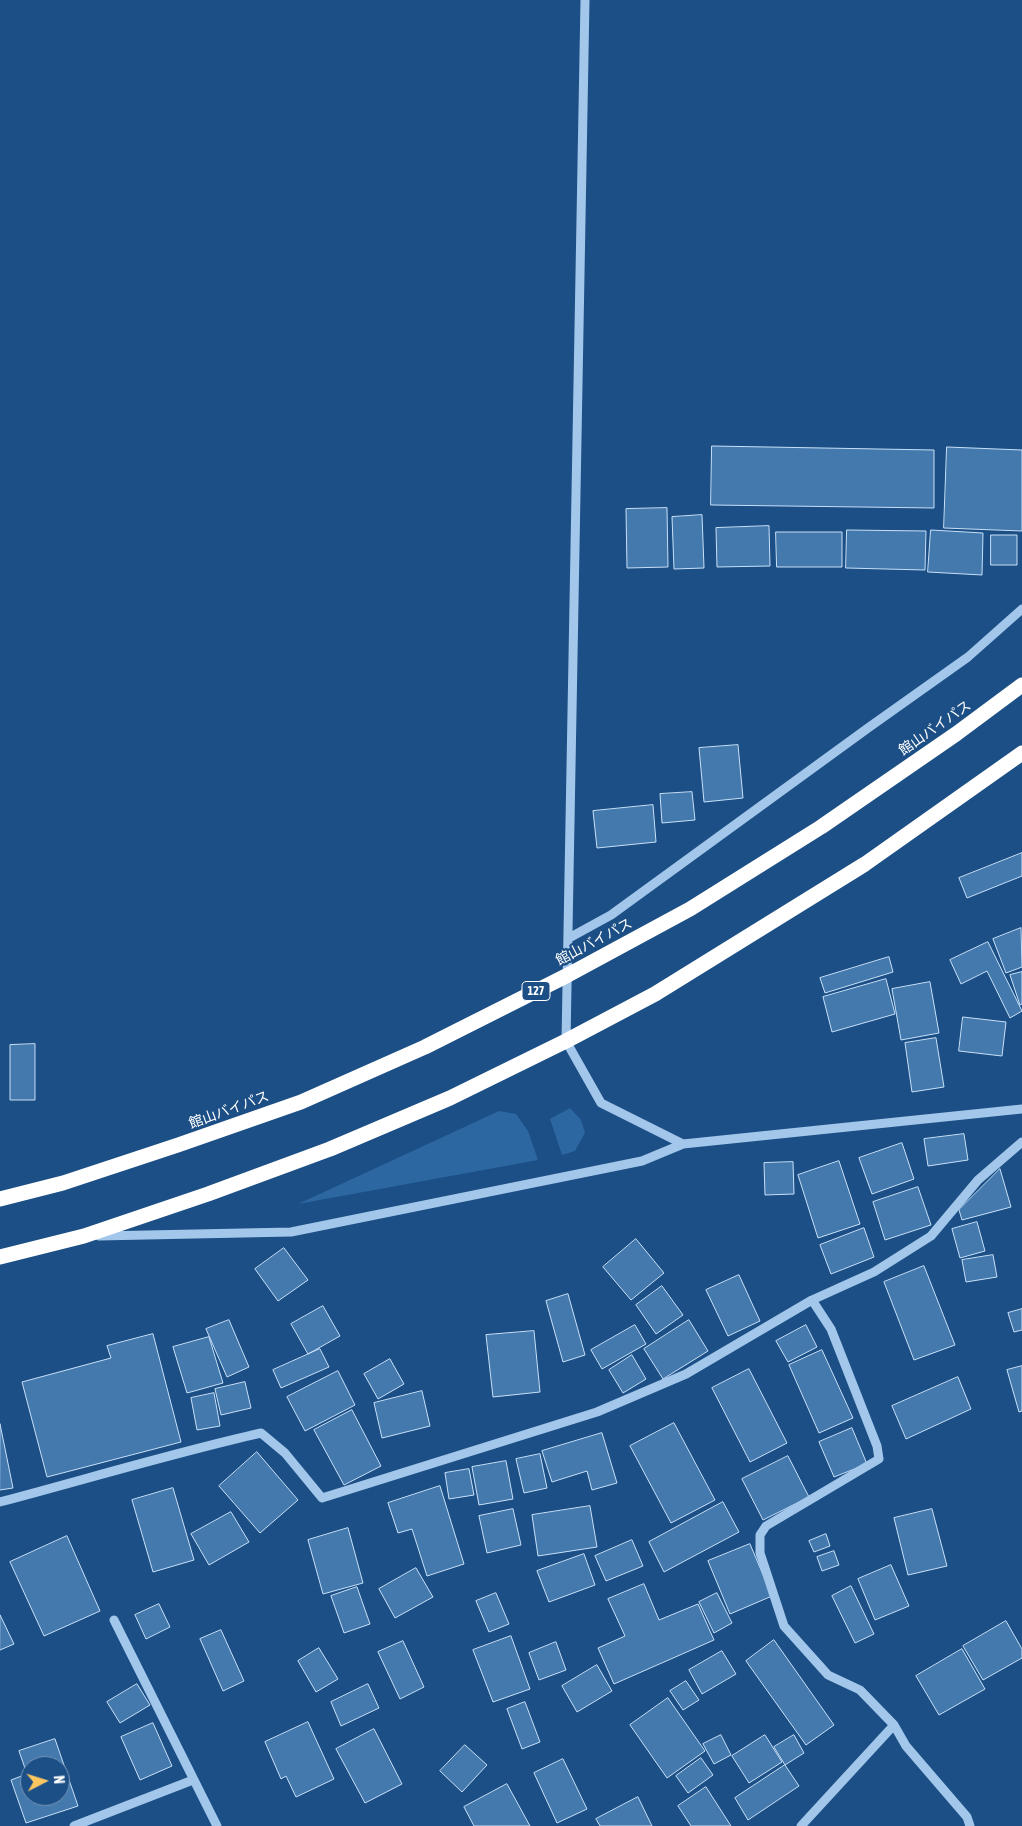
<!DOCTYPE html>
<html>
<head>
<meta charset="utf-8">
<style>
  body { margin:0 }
  #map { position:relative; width:1022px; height:1826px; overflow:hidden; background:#1c4f85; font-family:"Asap Condensed",sans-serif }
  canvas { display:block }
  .north { position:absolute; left:20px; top:1756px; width:50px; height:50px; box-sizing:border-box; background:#1c4f85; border:1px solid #7795b6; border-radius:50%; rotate:85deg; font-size:14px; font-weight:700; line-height:20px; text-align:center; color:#fff }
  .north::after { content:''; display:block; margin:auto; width:18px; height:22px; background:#fbc661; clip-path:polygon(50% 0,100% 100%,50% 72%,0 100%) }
</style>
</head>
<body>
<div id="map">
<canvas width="1022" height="1826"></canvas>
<div class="north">N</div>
</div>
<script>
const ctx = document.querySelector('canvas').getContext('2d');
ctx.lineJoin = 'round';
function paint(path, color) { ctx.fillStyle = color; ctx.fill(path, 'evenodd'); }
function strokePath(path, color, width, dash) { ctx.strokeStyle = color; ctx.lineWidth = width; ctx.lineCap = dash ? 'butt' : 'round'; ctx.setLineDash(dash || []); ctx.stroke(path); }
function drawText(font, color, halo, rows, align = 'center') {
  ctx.font = font + ' "Asap Condensed","Noto Sans JP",sans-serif'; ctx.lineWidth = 4.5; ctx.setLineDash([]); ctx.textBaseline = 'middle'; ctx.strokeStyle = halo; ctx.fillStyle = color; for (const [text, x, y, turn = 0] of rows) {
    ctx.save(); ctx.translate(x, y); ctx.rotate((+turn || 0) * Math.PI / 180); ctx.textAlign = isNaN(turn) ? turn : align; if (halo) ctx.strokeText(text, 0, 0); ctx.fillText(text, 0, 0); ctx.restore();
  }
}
paint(new Path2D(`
  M 570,1108 L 581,1120 L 585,1133 L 575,1151 L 562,1155 L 550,1119 Z
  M 499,1111 L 516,1114 L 528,1131 L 538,1160 L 298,1204 Z`), '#2c67a2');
const building = new Path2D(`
  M 712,446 L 934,450 L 934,508 L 711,505 Z
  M 947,447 L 1022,450 L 1022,531 L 944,528 Z
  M 667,508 L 668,567 L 627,568 L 626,509 Z
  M 702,515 L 704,568 L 674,569 L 672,517 Z
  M 769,526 L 770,566 L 717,567 L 716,528 Z
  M 847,530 L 926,531 L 925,570 L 846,568 Z
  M 931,530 L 983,533 L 982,575 L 928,572 Z
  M 776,532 L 842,532 L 842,567 L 777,567 Z
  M 991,535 L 1017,535 L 1017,565 L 991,565 Z
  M 738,745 L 743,798 L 704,802 L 699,748 Z
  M 692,792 L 695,820 L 662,823 L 660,794 Z
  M 653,805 L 656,842 L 597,848 L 593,811 Z
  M 1022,853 L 1022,876 L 967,898 L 959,878 Z
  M 1021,928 L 1022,967 L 1006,973 L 993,939 Z
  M 988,942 L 1022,1011 L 1010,1018 L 987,971 L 961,984 L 950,960 Z
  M 889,957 L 893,972 L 825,993 L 820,978 Z
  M 1022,972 L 1022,1004 L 1020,1005 L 1010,975 Z
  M 886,979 L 895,1014 L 832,1032 L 823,997 Z
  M 930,982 L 939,1033 L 901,1040 L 892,989 Z
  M 963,1017 L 1006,1022 L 1002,1056 L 959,1051 Z
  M 936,1038 L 944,1087 L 912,1092 L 905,1043 Z
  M 35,1044 L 35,1100 L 10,1100 L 10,1045 Z
  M 964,1134 L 968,1160 L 928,1166 L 924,1139 Z
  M 902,1143 L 914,1179 L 872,1194 L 859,1158 Z
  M 839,1161 L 860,1224 L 818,1238 L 798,1175 Z
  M 793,1162 L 794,1194 L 765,1195 L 764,1163 Z
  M 1000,1169 L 1011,1207 L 962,1220 L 959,1210 Z
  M 918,1187 L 931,1225 L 885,1240 L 873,1202 Z
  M 977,1222 L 985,1251 L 960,1258 L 952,1229 Z
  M 864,1228 L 874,1257 L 831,1274 L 820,1245 Z
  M 636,1239 L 664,1273 L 631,1300 L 603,1267 Z
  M 284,1248 L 308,1280 L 278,1301 L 255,1269 Z
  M 993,1255 L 997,1277 L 966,1282 L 962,1260 Z
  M 924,1266 L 955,1345 L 914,1360 L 884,1282 Z
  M 739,1275 L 760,1321 L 728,1336 L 706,1290 Z
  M 662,1286 L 683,1315 L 656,1334 L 636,1305 Z
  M 568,1294 L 585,1355 L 563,1362 L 546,1301 Z
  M 323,1306 L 340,1336 L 308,1354 L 291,1324 Z
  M 1022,1309 L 1022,1330 L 1014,1332 L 1008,1313 Z
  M 229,1320 L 249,1367 L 227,1377 L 206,1329 Z
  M 689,1320 L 708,1351 L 663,1379 L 644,1349 Z
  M 635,1325 L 646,1344 L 602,1369 L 591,1350 Z
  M 806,1325 L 817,1347 L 788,1362 L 776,1341 Z
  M 534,1331 L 540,1392 L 493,1397 L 486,1335 Z
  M 153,1334 L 181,1442 L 47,1477 L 22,1382 L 111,1358 L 107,1346 Z
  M 209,1337 L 223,1383 L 187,1393 L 173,1347 Z
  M 320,1349 L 329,1367 L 281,1388 L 273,1370 Z
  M 822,1350 L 853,1418 L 819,1433 L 789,1365 Z
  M 632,1355 L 646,1379 L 623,1393 L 609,1370 Z
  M 390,1359 L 404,1384 L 378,1399 L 364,1374 Z
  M 1022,1366 L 1022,1411 L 1019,1412 L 1007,1370 Z
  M 749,1369 L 787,1443 L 750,1462 L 712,1388 Z
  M 338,1371 L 355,1405 L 305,1431 L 287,1397 Z
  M 958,1377 L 971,1409 L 906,1439 L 892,1406 Z
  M 245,1382 L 251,1408 L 221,1415 L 215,1389 Z
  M 422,1391 L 430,1426 L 382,1438 L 374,1403 Z
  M 214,1393 L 220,1426 L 197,1430 L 191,1398 Z
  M 352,1410 L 381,1466 L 344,1485 L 314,1430 Z
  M 674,1423 L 715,1500 L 671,1523 L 630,1446 Z
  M 0,1424 L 13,1488 L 0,1490 Z
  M 852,1428 L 867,1464 L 834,1477 L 819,1442 Z
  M 602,1433 L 617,1483 L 592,1490 L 587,1471 L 552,1482 L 542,1451 Z
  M 257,1452 L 298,1500 L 260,1533 L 219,1486 Z
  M 540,1454 L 547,1488 L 524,1493 L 516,1459 Z
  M 788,1456 L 809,1497 L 763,1520 L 742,1479 Z
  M 506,1461 L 513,1499 L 479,1505 L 472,1467 Z
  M 469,1469 L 474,1495 L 449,1499 L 445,1473 Z
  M 440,1486 L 464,1564 L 427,1576 L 412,1529 L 398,1533 L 388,1503 Z
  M 173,1488 L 194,1560 L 153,1572 L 132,1500 Z
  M 723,1502 L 739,1532 L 664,1572 L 649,1542 Z
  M 590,1506 L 597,1547 L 538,1556 L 532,1515 Z
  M 513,1509 L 521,1545 L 487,1553 L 479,1516 Z
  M 932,1509 L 947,1566 L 908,1575 L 894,1518 Z
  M 231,1512 L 249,1542 L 209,1565 L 191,1534 Z
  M 348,1528 L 363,1583 L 323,1594 L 308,1540 Z
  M 826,1534 L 830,1546 L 814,1552 L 809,1541 Z
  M 67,1536 L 100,1611 L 44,1636 L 10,1562 Z
  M 632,1540 L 643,1566 L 606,1581 L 595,1556 Z
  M 750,1544 L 772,1596 L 730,1614 L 708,1561 Z
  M 834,1551 L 839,1565 L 822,1571 L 817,1557 Z
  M 584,1554 L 595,1585 L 549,1602 L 537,1571 Z
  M 891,1565 L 909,1606 L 875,1620 L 858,1579 Z
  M 416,1568 L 433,1597 L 395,1618 L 379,1589 Z
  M 644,1584 L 659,1620 L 698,1604 L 714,1640 L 614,1684 L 598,1648 L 625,1636 L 608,1599 Z
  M 851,1586 L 874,1634 L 855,1643 L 832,1596 Z
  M 357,1587 L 370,1624 L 344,1633 L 331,1596 Z
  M 496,1593 L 509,1624 L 489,1632 L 476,1601 Z
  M 717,1593 L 732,1623 L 714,1633 L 699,1602 Z
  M 159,1604 L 170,1627 L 146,1639 L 135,1615 Z
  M 0,1615 L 14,1644 L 0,1650 Z
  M 1006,1621 L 1022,1649 L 1022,1658 L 983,1680 L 963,1646 Z
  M 221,1630 L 244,1681 L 223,1691 L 200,1639 Z
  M 511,1636 L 530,1689 L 493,1702 L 473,1650 Z
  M 774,1640 L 834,1725 L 806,1745 L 746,1661 Z
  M 403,1641 L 424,1687 L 400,1699 L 378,1652 Z
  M 556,1642 L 566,1670 L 539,1680 L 529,1653 Z
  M 319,1648 L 338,1679 L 316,1692 L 298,1661 Z
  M 962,1649 L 985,1689 L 939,1715 L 916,1676 Z
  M 722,1651 L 736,1674 L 702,1694 L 689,1670 Z
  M 597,1665 L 612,1691 L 577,1712 L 562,1686 Z
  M 686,1681 L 699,1700 L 683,1710 L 670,1691 Z
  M 137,1684 L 150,1705 L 120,1723 L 107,1702 Z
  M 368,1684 L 379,1708 L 341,1726 L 331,1702 Z
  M 668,1698 L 705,1751 L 667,1778 L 630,1725 Z
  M 525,1702 L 540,1742 L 522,1749 L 507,1709 Z
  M 308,1722 L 334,1779 L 296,1797 L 286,1776 L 281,1779 L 265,1742 Z
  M 153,1723 L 172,1766 L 140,1780 L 121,1737 Z
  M 374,1729 L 402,1784 L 365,1803 L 336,1749 Z
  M 721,1735 L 731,1755 L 714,1764 L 703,1744 Z
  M 765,1735 L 782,1762 L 749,1783 L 732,1756 Z
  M 794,1735 L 804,1753 L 785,1765 L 774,1747 Z
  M 55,1739 L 78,1806 L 26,1823 L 11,1780 L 27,1774 L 19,1751 ZM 30,1766 L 60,1766 L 60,1796 L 30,1796 Z
  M 465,1745 L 487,1765 L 462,1792 L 440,1771 Z
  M 701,1758 L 713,1775 L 688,1793 L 676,1776 Z
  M 563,1759 L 587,1809 L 557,1823 L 534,1773 Z
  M 785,1765 L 799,1786 L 748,1820 L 735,1798 Z
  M 507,1784 L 530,1826 L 474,1826 L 464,1807 Z
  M 706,1787 L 731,1826 L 691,1826 L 678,1806 Z
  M 638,1797 L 652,1826 L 600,1826 L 596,1819 Z`);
paint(building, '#4479ae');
strokePath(building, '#c8e0f8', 1);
strokePath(new Path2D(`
  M 585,0 L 566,1041 L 601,1103 L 683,1144 L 1022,1109
  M 569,938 L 611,915 L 868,728 L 968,657 L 1022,609
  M 99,1236 L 291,1232 L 642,1161 L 683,1144
  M 812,1300 L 831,1329 L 877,1446 L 879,1459 L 766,1526 L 760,1535 L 760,1553 L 784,1626 L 828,1675 L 860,1690 L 894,1725 L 906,1746 L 967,1817 L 970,1826
  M 0,1502 C 87,1479 173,1453 261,1433 L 285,1453 L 322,1498 L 597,1412 L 686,1374 L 812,1300 L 874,1272 L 931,1236 L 978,1180 L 1022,1142
  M 114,1620 L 217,1826
  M 74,1826 L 193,1780
  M 801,1826 L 894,1725`), '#a3c7eb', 9);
strokePath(new Path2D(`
  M 0,1199 L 63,1183 L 178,1145 L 301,1102 L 425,1047 L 568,975 L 690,909 L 821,827 L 956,734 L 1022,685
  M 0,1257 L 84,1236 L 208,1194 L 330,1149 L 450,1098 L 566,1041 L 655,994 L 865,864 L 1022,753`), '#fff', 15);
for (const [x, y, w] of [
  [536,991,28]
]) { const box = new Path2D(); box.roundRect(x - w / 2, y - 9.5, w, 19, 4); ctx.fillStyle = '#1c4f85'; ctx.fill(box); strokePath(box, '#fff', 1); }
drawText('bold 12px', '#fff', null, [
  ["127",536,991]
]);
drawText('14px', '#fff', '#1c4f85', [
  ["館山バイパス",935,728,-35],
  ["館山バイパス",594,942,-28],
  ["館山バイパス",229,1110,-20]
]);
</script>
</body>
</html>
